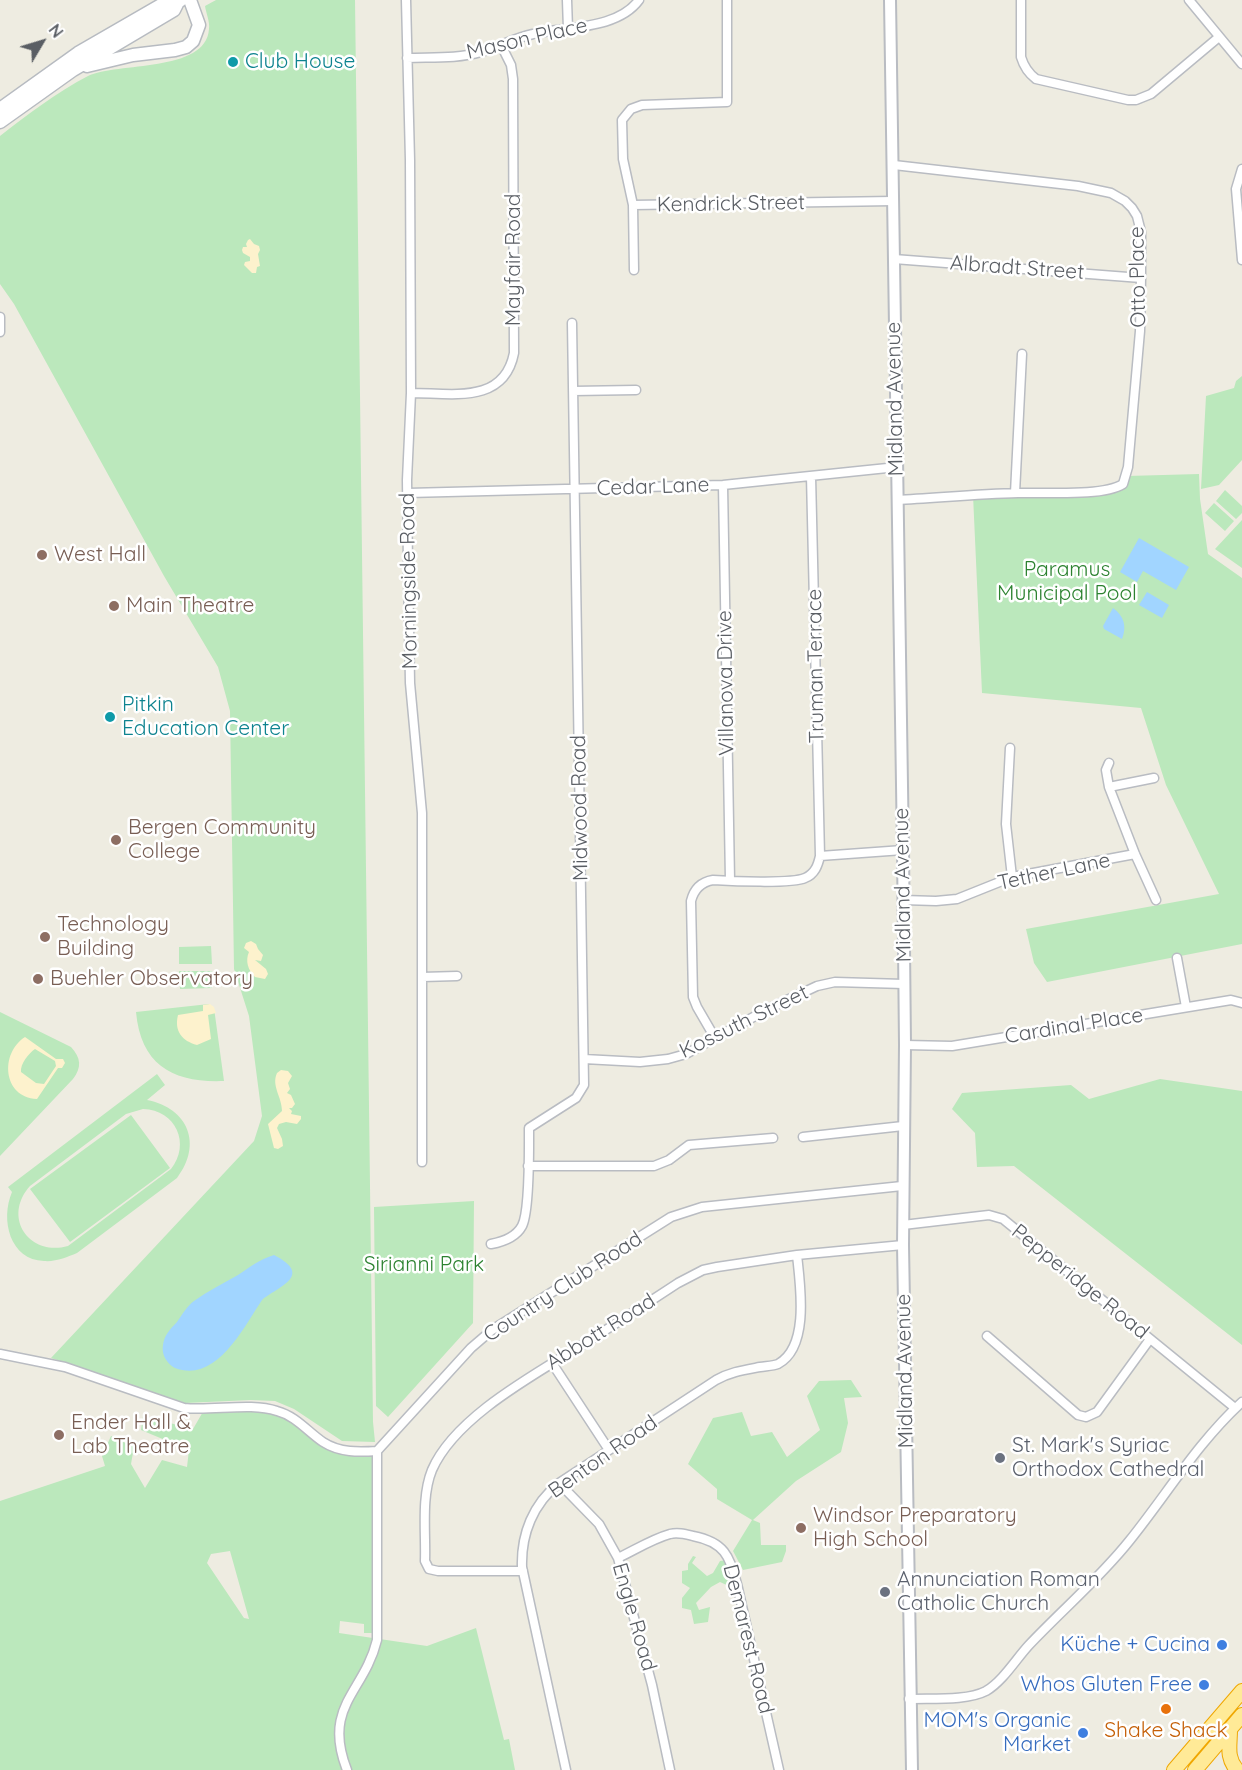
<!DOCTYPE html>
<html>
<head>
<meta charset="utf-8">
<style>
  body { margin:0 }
  #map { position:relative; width:1242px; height:1770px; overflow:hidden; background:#eeece1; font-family:Quicksand,sans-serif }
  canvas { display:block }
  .north { position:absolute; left:12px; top:12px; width:60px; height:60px; -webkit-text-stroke:4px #fff; paint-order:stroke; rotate:52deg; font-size:16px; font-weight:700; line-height:24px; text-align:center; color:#5a5e64 }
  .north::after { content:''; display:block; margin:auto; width:21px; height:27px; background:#5a5e64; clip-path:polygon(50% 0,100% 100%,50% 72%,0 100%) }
</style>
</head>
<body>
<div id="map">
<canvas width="1242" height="1770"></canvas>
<div class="north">N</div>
</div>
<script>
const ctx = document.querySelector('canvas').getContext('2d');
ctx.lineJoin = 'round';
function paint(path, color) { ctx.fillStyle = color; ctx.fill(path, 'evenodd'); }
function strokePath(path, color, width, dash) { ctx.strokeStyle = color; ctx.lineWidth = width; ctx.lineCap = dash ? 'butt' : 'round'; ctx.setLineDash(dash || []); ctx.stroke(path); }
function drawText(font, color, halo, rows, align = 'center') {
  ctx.font = font + ' Quicksand,sans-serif'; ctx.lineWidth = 5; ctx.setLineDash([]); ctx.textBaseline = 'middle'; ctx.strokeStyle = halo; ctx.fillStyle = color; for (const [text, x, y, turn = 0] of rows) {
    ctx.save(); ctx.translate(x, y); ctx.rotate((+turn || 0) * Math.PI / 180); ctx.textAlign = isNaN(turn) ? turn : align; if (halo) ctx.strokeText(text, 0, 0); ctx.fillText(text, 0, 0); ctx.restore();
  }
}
paint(new Path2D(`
  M 216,0 L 355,0 L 373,1422 L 375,1442 L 342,1441 L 294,1409 L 275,1401 L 251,1400 L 185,1403 L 51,1358 L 254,1141 L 262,1116 L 249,1016 L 234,969 L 230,711 L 218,667 L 164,576 L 14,304 L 0,284 L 0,136 C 27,115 57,92 88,76 C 117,62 206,73 209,29 C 210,22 206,13 205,6 Z
  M 1242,376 L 1242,460 L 1219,485 L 1201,489 L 1206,396 L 1234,388 L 1236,381 Z
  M 1199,474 L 1200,499 L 1208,554 L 1242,578 L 1242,944 L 1047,982 L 1034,963 L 1026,929 L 1219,894 L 1166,785 L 1141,708 L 982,693 L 973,495 L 1114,489 L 1127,476 Z
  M 1225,490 L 1242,506 L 1242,513 L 1236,519 L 1216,501 Z
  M 1214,503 L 1234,521 L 1225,531 L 1205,513 Z
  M 1242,520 L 1242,568 L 1215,549 Z
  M 211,946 L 212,964 L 179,964 L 179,947 Z
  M 179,971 L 212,971 L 212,988 L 180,989 Z
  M 209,1004 L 214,1008 L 224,1081 C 174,1083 141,1066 136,1012 Z
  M 0,1012 L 71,1047 C 81,1058 82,1067 73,1079 L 0,1156 Z
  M 157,1074 L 165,1085 L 147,1100 C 188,1108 203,1144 177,1178 L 77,1253 C 67,1257 56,1262 44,1261 C 10,1260 0,1220 12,1192 L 8,1187 ZM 143,1109 C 176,1110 191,1144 171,1169 L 68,1246 C 29,1257 2,1217 30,1186 L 126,1114 Z
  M 1160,1079 L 1242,1091 L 1242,1345 L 1014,1166 L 977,1167 L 975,1133 L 952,1109 L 962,1093 L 1071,1085 L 1089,1099 Z
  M 131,1115 L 170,1168 L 70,1242 L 30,1189 Z
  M 474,1201 L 473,1323 L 388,1417 L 376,1406 L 374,1207 Z
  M 851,1380 L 862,1397 L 844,1398 L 848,1423 L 841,1452 L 796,1481 L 753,1520 L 760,1523 L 761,1545 L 786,1545 L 786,1551 L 782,1562 L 743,1570 L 733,1551 L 752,1520 L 717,1499 L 717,1489 L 688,1464 L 713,1418 L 742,1412 L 751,1436 L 772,1432 L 787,1457 L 820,1430 L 807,1396 L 819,1381 Z
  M 204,1410 L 278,1411 L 324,1443 L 377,1451 L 375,1633 L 364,1633 L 364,1624 L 340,1621 L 339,1633 L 427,1646 L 476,1628 L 504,1740 L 509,1739 L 515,1770 L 0,1770 L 0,1501 L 105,1466 L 102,1456 L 111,1436 L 134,1447 L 131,1464 L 145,1488 L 162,1460 L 187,1467 L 189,1450 L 141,1430 L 143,1416 L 193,1429 ZM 230,1551 L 249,1619 L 244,1618 L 207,1563 L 211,1554 Z
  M 693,1556 L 696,1557 L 692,1563 L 707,1576 L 713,1573 L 720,1561 L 727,1560 L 731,1587 L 720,1582 L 711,1587 L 696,1603 L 699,1610 L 710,1607 L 708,1622 L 694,1624 L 691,1610 L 682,1608 L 682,1598 L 690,1588 L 682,1583 L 682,1571 L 688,1570 L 688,1564 Z`), '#bbe8bc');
paint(new Path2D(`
  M 250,239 L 254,244 L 259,246 L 260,250 L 258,254 L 260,266 L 257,267 L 256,273 L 252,273 L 244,265 L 245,262 L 250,261 L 250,257 L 243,253 L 242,250 L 243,247 L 247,247 L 246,244 L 248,240 Z
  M 251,941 L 256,944 L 258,949 L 263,955 L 261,961 L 255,960 L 266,969 L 268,974 L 265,979 L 255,977 C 248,970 245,961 249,952 L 244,948 L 246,943 Z
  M 210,1004 L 214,1007 L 216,1013 L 208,1015 L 211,1039 L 197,1045 C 182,1041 174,1031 178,1015 L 203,1011 L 203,1005 Z
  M 25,1037 L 56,1059 L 63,1059 L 65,1063 L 62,1068 L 58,1068 L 37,1099 C 2,1097 0,1053 25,1037 ZM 35,1049 L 55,1061 L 56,1066 L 44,1084 L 36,1083 L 21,1072 C 20,1064 29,1053 35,1049 Z
  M 281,1070 L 288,1071 L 292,1076 L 288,1083 L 290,1089 L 287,1093 L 291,1095 L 295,1104 L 292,1108 L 289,1108 L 292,1111 L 291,1114 L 301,1116 L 301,1119 L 297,1124 L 286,1122 L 279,1124 L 277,1128 L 282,1139 L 283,1146 L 278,1149 L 274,1148 L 268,1124 L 282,1111 C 282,1097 271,1086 277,1073 Z`), '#fdf2cd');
paint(new Path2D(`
  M 1139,538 L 1189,567 L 1176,590 L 1143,571 L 1137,582 L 1120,572 Z
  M 1147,592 L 1169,605 L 1162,618 L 1139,605 Z
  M 1113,608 C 1124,616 1127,626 1122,639 L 1104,629 L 1103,626 Z
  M 274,1255 C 315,1276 277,1287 262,1300 C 244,1327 216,1384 175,1368 C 167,1364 161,1354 163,1345 C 164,1336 170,1329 177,1322 C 182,1315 187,1306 194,1301 C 208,1291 224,1283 238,1275 C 252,1266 258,1260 274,1255 Z`), '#a1d5ff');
const minor = new Path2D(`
  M 406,0 L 410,160 L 411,393 L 407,480 L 408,567 L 410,683 L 422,813 L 422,1162
  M 567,0 L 568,29
  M 1021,0 L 1021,57 C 1024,67 1028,73 1036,79 L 1128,100 L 1136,100 L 1151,94 L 1219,37
  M 1189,0 L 1242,64
  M 407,58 C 432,57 457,59 481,52 C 499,47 514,38 533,34 C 566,26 617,30 639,0
  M 894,165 L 1078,186 L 1111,193 L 1125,201 L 1132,208 L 1137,216 L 1141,232 L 1141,278 L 1140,331 L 1128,467 L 1123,484 C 1102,497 1045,492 1018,493 C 977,494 937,498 897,500
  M 1242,169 L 1236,189 L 1242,260
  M 633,205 L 893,201
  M 894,259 L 1141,278
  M 634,270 L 633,205 L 623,159 L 622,120 L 631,109 L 642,105 L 727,102 L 727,0
  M 0,317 L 0,332
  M 573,391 L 636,390
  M 411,393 C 451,393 504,405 514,353 L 513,79 L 511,65 L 501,45
  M 811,476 L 820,856
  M 723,485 L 730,880
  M 408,493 L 723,485 L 897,467
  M 1015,493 L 1022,354
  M 1010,748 L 1006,824 L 1012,877
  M 1109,763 L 1106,770 L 1109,787 L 1135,854 L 1156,900
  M 1109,787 L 1154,778
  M 903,900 L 936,901 L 957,899 L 1012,877 L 1135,854
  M 1177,958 L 1186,1007
  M 422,977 L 457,976
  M 715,1038 L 697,1007 L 693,997 L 691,901 C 694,889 701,882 713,880 C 730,881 792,884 805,878 C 815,874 818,865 820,856 L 903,850
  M 905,1045 L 952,1046 L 1231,1000 L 1242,1003
  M 584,1059 L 640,1062 L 668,1059 L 686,1054 L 768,1009 L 817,986 L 835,982 L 904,984
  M 803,1137 L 903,1126
  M 528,1166 L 654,1166 L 669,1160 L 689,1145 L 773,1138
  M 903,1225 L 989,1215 L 1003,1219 L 1235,1408
  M 491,1244 C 502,1242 516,1237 522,1226 C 530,1211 529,1148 529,1128 L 576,1098 L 584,1085 L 572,323
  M 987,1336 L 1078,1415 L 1086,1417 L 1097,1412 L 1150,1339
  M 0,1354 L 65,1367 L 184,1408 C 214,1411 251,1402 277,1411 C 296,1416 308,1432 323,1442 C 340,1453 359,1452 377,1451
  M 552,1363 L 609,1450
  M 559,1483 L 599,1524 L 618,1558 L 652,1685 L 670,1770
  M 618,1558 C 635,1550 652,1539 670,1534 C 678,1532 685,1534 693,1536 C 724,1542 730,1556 737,1584 L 779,1770
  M 523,1571 L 438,1571 L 429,1569 L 425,1561 C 426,1532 421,1497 432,1470 C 455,1417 534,1375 582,1345 C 614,1325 646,1304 678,1283 L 703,1270 L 717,1267 L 797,1255 L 903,1245
  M 909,1699 C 931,1698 967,1701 986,1691 C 1003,1681 1016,1659 1029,1645 C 1063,1609 1100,1578 1130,1540 C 1167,1494 1198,1442 1242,1402
  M 347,1770 C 322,1706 364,1693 377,1640 L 377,1451 L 471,1348 L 492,1330 L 671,1217 L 702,1207 L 902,1186
  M 566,1770 L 522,1567 C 521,1534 533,1504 559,1483 L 716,1380 C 730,1372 744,1370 760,1367 C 766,1366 773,1366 778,1364 C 810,1347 800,1284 797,1255`);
const tertiary = new Path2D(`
  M 890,0 L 903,850 L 905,1045 L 903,1245 L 912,1770`);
const secondary = new Path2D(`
  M 87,66 L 133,55 L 175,50 L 186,47 L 193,41 L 199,25 L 190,0
  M 0,109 L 78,53 L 168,1 L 178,2 L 181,0
  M 0,122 L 73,70 L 174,10 L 178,2`);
const trunk = new Path2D(`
  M 1230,1730 C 1230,1746 1226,1757 1237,1770
  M 1174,1770 L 1242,1691
  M 1195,1770 L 1242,1715`);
strokePath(minor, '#b9bcc2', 11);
strokePath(tertiary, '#b9bcc2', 14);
strokePath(secondary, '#b7bbc1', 15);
strokePath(trunk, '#f0a700', 16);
strokePath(minor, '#fff', 8);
strokePath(tertiary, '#fff', 10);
strokePath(secondary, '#fff', 12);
strokePath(trunk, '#ffea97', 14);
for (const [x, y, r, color] of [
  [233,62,6,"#0f9aa8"],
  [42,555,6,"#8d6e63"],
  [114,606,6,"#8d6e63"],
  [110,717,6,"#0f9aa8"],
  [116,840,6,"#8d6e63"],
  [45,937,6,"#8d6e63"],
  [38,979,6,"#8d6e63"],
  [59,1435,6,"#8d6e63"],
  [1000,1458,6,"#6b7280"],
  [801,1528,6,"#8d6e63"],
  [885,1592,6,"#6b7280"],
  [1222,1645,6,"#3f7fe0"],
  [1204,1685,6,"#3f7fe0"],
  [1166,1709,6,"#e8710a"],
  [1083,1733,6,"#3f7fe0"]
]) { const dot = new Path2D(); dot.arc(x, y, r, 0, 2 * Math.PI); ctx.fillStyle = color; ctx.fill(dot); strokePath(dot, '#fff', 2); }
drawText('21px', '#5a5e64', '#fff', [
  ["Mason Place",527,39,-13],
  ["Kendrick Street",731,204,-1],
  ["Mayfair Road",514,260,-90],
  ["Albradt Street",1017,268,4],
  ["Otto Place",1138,277,-91],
  ["Midland Avenue",895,399,-91],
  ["Cedar Lane",653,487,-2],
  ["Morningside Road",409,581,-91],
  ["Truman Terrace",816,666,-91],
  ["Villanova Drive",726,683,-91],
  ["Midwood Road",580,808,-91],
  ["Tether Lane",1054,872,-12],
  ["Midland Avenue",903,885,-91],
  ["Kossuth Street",744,1022,-26],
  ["Cardinal Place",1074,1026,-9],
  ["Pepperidge Road",1080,1282,39],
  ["Country Club Road",563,1287,-33],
  ["Abbott Road",601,1332,-32],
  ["Midland Avenue",905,1371,-91],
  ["Benton Road",603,1457,-35],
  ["Engle Road",634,1617,74],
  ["Demarest Road",748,1639,76]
]);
drawText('21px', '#0d838f', '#fff', [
  ["Club House",245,62],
  ["Pitkin",122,705],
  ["Education Center",122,729]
], 'left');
drawText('21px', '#785e54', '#fff', [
  ["West Hall",54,555],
  ["Main Theatre",126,606],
  ["Bergen Community",128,828],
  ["College",128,852],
  ["Technology",57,925],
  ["Building",57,949],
  ["Buehler Observatory",50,979],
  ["Ender Hall &",71,1423],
  ["Lab Theatre",71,1447],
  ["Windsor Preparatory",813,1516],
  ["High School",813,1540]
], 'left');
drawText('21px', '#2c8230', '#fff', [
  ["Paramus",1067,570],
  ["Municipal Pool",1067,594],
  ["Sirianni Park",424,1265]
]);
drawText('21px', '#5b616d', '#fff', [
  ["St. Mark's Syriac",1012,1446],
  ["Orthodox Cathedral",1012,1470],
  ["Annunciation Roman",897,1580],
  ["Catholic Church",897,1604]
], 'left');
drawText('21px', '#366cbe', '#fff', [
  ["Küche + Cucina",1210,1645],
  ["Whos Gluten Free",1192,1685],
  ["MOM's Organic",1071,1721],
  ["Market",1071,1745]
], 'right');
drawText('21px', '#c56008', '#fff', [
  ["Shake Shack",1166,1731]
]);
</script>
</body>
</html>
